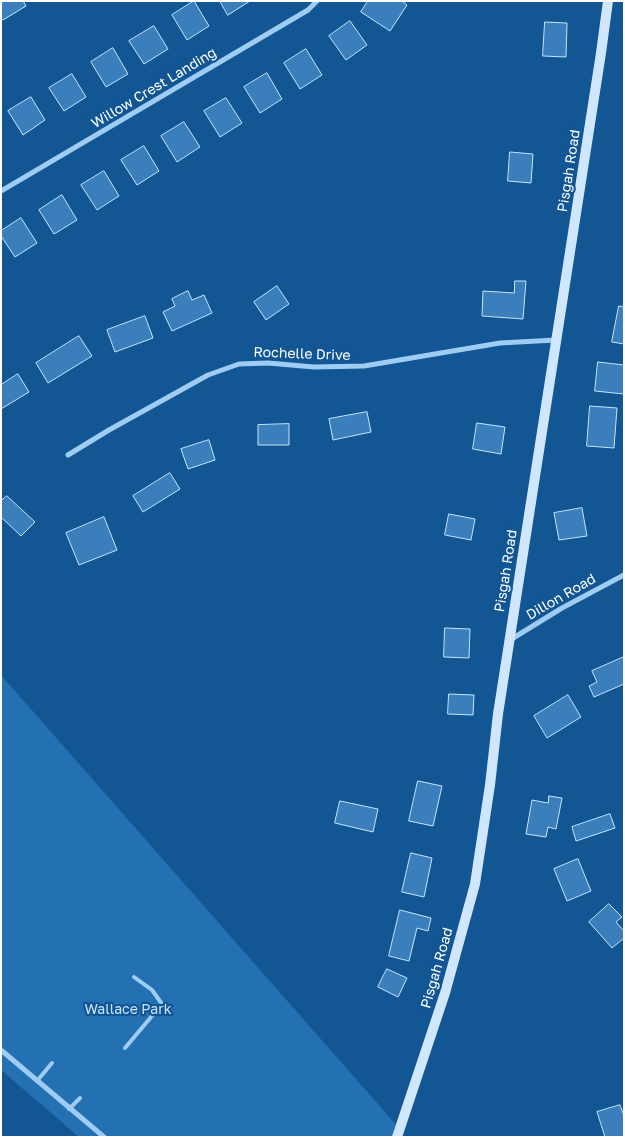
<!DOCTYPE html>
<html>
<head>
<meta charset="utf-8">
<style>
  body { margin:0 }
  #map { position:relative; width:625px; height:1138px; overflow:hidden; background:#125694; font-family:"Golos Text",sans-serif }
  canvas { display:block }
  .frame { position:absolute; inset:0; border:2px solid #fff; pointer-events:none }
</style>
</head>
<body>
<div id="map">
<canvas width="625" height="1138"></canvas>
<div class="frame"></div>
</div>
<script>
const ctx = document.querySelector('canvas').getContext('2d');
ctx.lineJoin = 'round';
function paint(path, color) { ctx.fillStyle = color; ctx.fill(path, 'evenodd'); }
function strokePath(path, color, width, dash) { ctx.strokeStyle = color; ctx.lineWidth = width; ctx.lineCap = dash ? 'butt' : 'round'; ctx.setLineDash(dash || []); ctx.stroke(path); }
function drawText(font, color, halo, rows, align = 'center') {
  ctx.font = font + ' "Golos Text",sans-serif'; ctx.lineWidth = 4.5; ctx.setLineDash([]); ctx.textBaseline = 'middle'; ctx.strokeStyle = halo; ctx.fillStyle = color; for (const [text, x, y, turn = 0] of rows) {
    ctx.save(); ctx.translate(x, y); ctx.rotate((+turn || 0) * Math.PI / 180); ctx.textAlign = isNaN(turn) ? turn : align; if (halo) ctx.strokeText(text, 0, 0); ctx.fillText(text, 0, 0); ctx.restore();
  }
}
paint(new Path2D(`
  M 1,675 L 399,1128 L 395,1137 L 79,1137 L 1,1070 Z`), '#2370b3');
const building = new Path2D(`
  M 1,1 L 23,1 L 26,6 L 3,20 L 1,18 Z
  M 194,1 L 209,26 L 187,40 L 172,15 Z
  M 220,1 L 250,1 L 228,15 Z
  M 368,1 L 402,1 L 407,5 L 390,31 L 361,12 Z
  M 350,21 L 367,45 L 346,60 L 329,36 Z
  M 545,22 L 567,23 L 566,57 L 543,56 Z
  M 154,26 L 168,49 L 144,64 L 129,41 Z
  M 113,48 L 128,74 L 106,87 L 91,62 Z
  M 306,49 L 322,75 L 300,89 L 284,63 Z
  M 267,73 L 282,99 L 260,113 L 244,87 Z
  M 72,74 L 86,97 L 64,111 L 49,88 Z
  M 31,97 L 45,120 L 23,135 L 8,111 Z
  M 226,98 L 242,123 L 220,137 L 204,111 Z
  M 184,122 L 200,147 L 177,162 L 161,136 Z
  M 144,146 L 159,171 L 137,185 L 121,160 Z
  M 510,152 L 533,154 L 531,183 L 508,181 Z
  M 104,171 L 119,196 L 97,210 L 81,185 Z
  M 62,195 L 77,220 L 54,234 L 39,210 Z
  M 21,218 L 37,243 L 15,257 L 1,236 L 1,231 Z
  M 515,281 L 526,281 L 523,319 L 482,316 L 483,291 L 514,293 Z
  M 277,286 L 289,304 L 266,320 L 254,302 Z
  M 188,291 L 192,300 L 204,295 L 212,313 L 172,331 L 163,312 L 175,306 L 172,299 Z
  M 619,306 L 624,307 L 624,344 L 612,342 Z
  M 145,316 L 153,338 L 115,352 L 107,330 Z
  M 79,336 L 92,356 L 48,383 L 36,363 Z
  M 598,362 L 624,365 L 624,394 L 595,391 Z
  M 18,374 L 29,392 L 1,409 L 1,385 Z
  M 590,406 L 617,408 L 614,448 L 587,446 Z
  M 367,412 L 371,432 L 333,440 L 329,419 Z
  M 477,423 L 505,427 L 501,454 L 473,449 Z
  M 289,424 L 289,445 L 258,445 L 258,425 Z
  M 209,440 L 215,460 L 188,469 L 181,449 Z
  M 170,473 L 180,489 L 143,512 L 133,496 Z
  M 7,496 L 35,522 L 21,536 L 1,517 L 1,501 Z
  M 582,508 L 587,536 L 559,540 L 554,513 Z
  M 449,514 L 475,519 L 471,540 L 445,535 Z
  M 104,517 L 117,550 L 79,565 L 66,533 Z
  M 445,628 L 470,629 L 469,658 L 444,657 Z
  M 624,657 L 624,684 L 594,697 L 589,686 L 597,682 L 592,671 Z
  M 449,694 L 474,695 L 473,715 L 448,714 Z
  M 568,695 L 581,717 L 547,738 L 534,716 Z
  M 418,781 L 442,786 L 433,826 L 409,821 Z
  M 549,796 L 562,798 L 556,829 L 548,827 L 546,837 L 526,834 L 532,800 L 548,803 Z
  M 340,801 L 378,809 L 373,832 L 335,823 Z
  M 610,814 L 615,828 L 576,841 L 572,827 Z
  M 411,853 L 432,858 L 424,897 L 402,892 Z
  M 578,859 L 591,891 L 567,901 L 554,869 Z
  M 609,904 L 622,917 L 616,922 L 624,931 L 624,938 L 612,948 L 589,922 Z
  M 400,910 L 431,918 L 428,931 L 417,928 L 409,961 L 389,956 Z
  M 387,969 L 407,978 L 398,997 L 378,987 Z
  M 620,1105 L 624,1116 L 624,1137 L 605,1137 L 597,1112 Z`);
paint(building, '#3a7fbc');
strokePath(building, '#c7e4fd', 1);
strokePath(new Path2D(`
  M 125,1048 L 162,1004 L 152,990 L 134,977
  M 37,1081 L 52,1063
  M 69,1109 L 80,1098`), '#9fccf3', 4);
strokePath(new Path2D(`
  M 1,191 L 308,10 L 317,1
  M 68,455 L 109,430 L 208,375 L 239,364 L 268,363 L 314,367 L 364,366 L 500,343 L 556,340
  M 510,640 L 562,608 L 624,575
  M 1,1050 L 104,1137`), '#9fccf3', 5);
strokePath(new Path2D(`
  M 397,1137 L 445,993 L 475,884 L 490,785 L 498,714 L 601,53 L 608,1`), '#cfe6fd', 10);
drawText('14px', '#fff', '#125694', [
  ["Willow Crest Landing",154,88,-31],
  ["Pisgah Road",569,171,-81],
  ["Rochelle Drive",302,354,2],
  ["Pisgah Road",506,571,-81],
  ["Dillon Road",561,597,-30],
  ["Pisgah Road",437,968,-74]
]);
drawText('14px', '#c7e4fd', '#125694', [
  ["Wallace Park",128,1010]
]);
</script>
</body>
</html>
